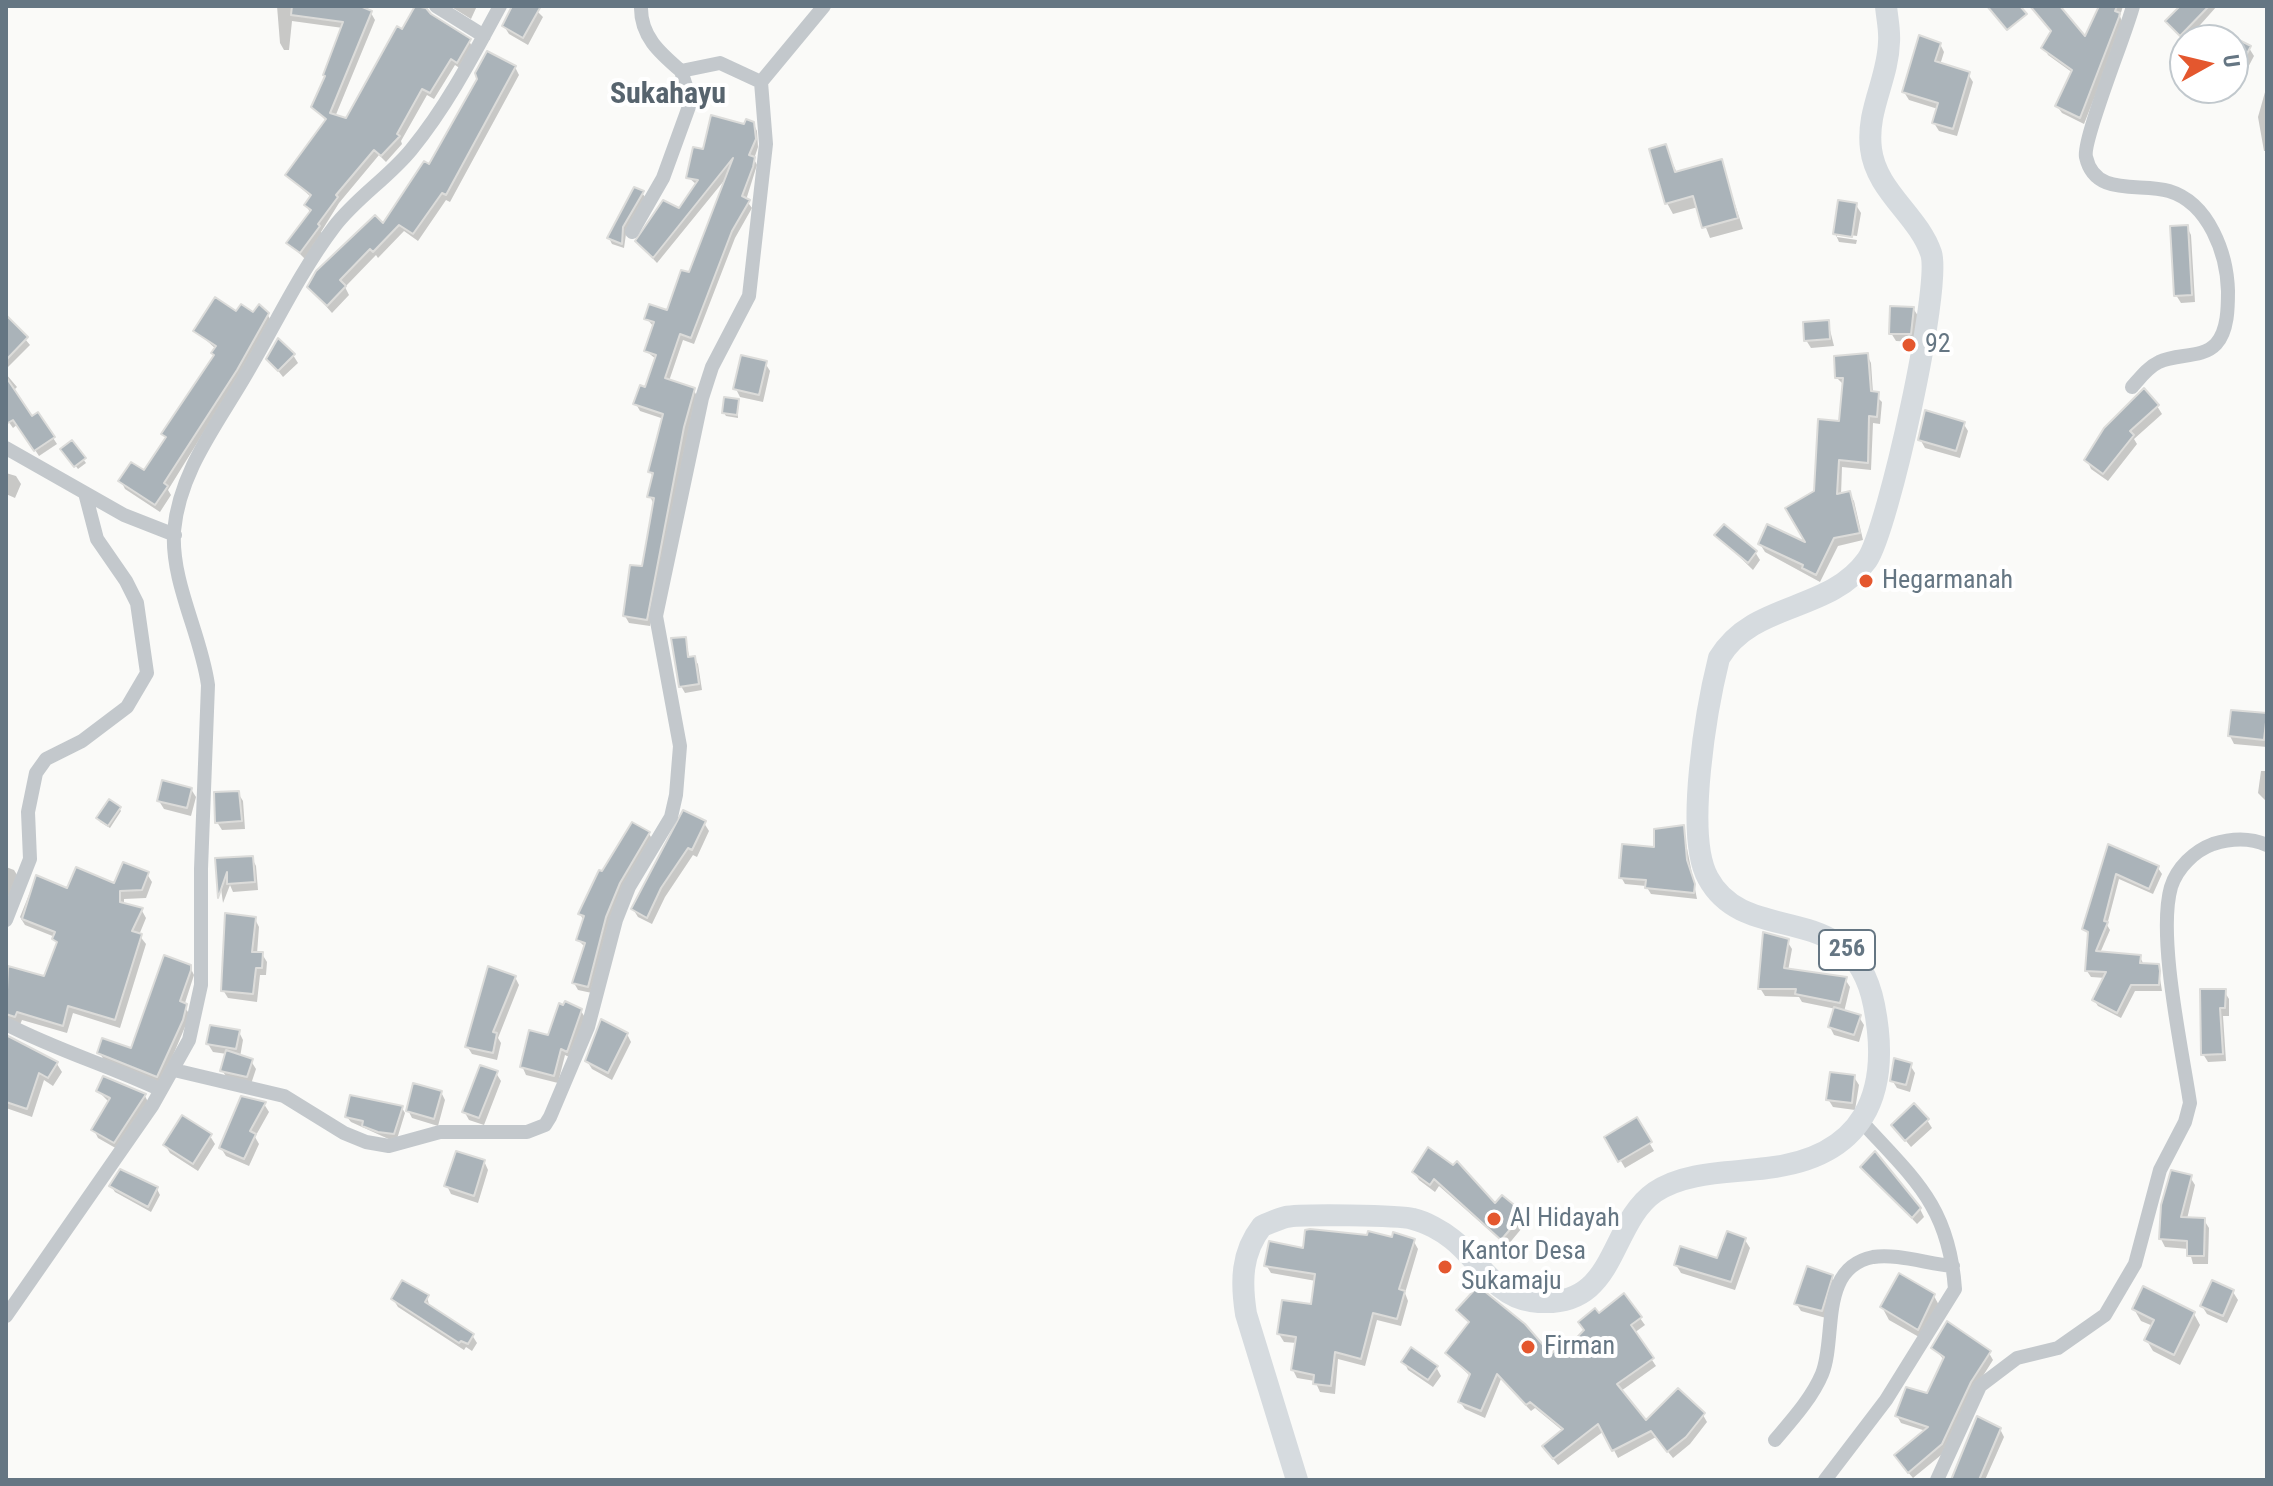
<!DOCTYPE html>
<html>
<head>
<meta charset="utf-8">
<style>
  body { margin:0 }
  #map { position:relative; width:2273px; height:1486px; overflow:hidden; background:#fafaf8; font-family:"Roboto Condensed",sans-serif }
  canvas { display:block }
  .frame { position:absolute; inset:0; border:8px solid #657683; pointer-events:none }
  .north { position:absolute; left:2169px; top:24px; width:80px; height:80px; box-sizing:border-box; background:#fff; border:2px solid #c1c8cd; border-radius:50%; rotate:82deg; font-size:22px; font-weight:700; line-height:32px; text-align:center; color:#657683 }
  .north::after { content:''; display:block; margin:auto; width:28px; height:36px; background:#e4572e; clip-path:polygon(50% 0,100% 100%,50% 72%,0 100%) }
</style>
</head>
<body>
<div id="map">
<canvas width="2273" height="1486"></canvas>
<div class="frame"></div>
<div class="north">U</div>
</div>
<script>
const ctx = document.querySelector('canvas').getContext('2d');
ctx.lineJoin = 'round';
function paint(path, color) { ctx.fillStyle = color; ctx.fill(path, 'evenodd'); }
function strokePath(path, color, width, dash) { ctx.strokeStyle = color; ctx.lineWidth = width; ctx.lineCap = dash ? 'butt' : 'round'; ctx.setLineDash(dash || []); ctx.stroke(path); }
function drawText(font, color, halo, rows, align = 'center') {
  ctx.font = font + ' "Roboto Condensed",sans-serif'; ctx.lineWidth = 8; ctx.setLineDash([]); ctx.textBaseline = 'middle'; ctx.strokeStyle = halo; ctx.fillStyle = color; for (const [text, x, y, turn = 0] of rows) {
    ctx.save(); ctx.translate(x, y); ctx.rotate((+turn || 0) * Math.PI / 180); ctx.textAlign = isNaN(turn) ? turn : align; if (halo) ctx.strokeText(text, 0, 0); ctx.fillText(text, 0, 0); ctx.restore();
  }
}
paint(new Path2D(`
  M 277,6 L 355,6 L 371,13 L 375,20 L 335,117 L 347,120 L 418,6 L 469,41 L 473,48 L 461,69 L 455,65 L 434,99 L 427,95 L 401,141 L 402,144 L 386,162 L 379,155 L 339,203 L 321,232 L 323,235 L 305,259 L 289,243 L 311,214 L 306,205 L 312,198 L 287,175 L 326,121 L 313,106 L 343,28 L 292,21 L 289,50 L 284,50 L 280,43 Z
  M 450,6 L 477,6 L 471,19 Z
  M 515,6 L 532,6 L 543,17 L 528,45 L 509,34 L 504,26 Z
  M 2040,6 L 2058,6 L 2086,40 L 2101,6 L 2123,6 L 2120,16 L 2123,25 L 2084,124 L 2062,113 L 2057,106 L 2073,73 L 2048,55 L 2044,48 L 2053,33 Z
  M 2182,6 L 2217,6 L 2185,42 L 2168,22 Z
  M 2225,35 L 2249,48 L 2254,56 L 2243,77 L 2233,72 L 2233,40 L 2223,40 Z
  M 1940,44 L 1944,52 L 1940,65 L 1968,74 L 1973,82 L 1957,136 L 1939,131 L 1934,123 L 1938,109 L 1909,100 L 1904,92 Z
  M 488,54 L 515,67 L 519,75 L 450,202 L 446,200 L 418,241 L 404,231 L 378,258 L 376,255 L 345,287 L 349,295 L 332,313 L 309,287 L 383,226 L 430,167 L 478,81 L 476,78 Z
  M 2267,85 L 2267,151 L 2264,151 L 2258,117 Z
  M 753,123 L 757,131 L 758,147 L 754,159 L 757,165 L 746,200 L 752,208 L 735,238 L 694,344 L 683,340 L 669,381 L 693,389 L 697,396 L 650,626 L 629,623 L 625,616 L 644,568 L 653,503 L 650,496 L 654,478 L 650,472 L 664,419 L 640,411 L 636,404 L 646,389 L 656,359 L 646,351 L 654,327 L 647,319 L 668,313 L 690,274 L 727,177 L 657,263 L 637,242 L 680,210 L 697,185 L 688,177 L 704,151 Z
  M 1665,146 L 1677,173 L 1721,161 L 1743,229 L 1710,238 L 1698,207 L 1673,214 L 1667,203 Z
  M 642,193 L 646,198 L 626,234 L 624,248 L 612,244 L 609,238 Z
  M 1856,205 L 1861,213 L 1857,236 L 1837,233 L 1837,237 L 1857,240 L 1856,244 L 1839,242 L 1835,233 Z
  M 2187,227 L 2191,235 L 2195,302 L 2181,303 L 2176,295 Z
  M 1913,308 L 1918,316 L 1914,342 L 1896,341 L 1891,333 Z
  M 237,314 L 267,314 L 272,322 L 168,490 L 171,495 L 160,512 L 125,489 L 121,481 L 144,473 L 166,439 L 163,434 L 216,356 L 216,349 L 196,331 Z
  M 1828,322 L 1834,346 L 1811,348 L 1806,340 Z
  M 12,323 L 30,345 L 6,369 L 6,329 Z
  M 293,355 L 298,363 L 283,377 L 269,359 Z
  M 1867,355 L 1871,363 L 1873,393 L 1882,402 L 1880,424 L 1873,423 L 1871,470 L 1842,467 L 1841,495 L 1849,493 L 1854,501 L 1863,540 L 1838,546 L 1820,582 L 1765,552 L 1760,544 L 1810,547 L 1816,492 L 1841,423 L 1844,385 L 1837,378 Z
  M 765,363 L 770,371 L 763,402 L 740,397 L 736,389 Z
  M 6,374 L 17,387 L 13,391 L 31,419 L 38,415 L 57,444 L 39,456 L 18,424 L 13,428 L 6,418 Z
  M 737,401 L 738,418 L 726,416 L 724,413 Z
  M 2157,406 L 2162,414 L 2134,439 L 2137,444 L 2108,481 L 2091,469 L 2087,460 Z
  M 1963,423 L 1968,431 L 1960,458 L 1925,448 L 1920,439 Z
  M 71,443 L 86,463 L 78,469 L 65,452 Z
  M 6,473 L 16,476 L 21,484 L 15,498 L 6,494 Z
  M 1717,535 L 1755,552 L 1760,560 L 1753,570 Z
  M 685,639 L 690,659 L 694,658 L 698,664 L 702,690 L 685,693 L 681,686 Z
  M 2265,715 L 2267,747 L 2234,744 L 2230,736 Z
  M 2261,771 L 2267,771 L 2267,802 L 2258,793 Z
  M 191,789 L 196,797 L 191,816 L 164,809 L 159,801 Z
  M 238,793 L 243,801 L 245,829 L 222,830 L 217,822 Z
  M 119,808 L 121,811 L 110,828 L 100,822 L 99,818 Z
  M 704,823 L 709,831 L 697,857 L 693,855 L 665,897 L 652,924 L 638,917 L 633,909 Z
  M 1683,828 L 1697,899 L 1651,894 L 1646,886 L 1625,884 L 1621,877 Z
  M 649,834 L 653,840 L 592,993 L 578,990 L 574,983 L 586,948 L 578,940 L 584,921 L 580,914 L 603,874 Z
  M 2109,847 L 2158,868 L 2162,874 L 2153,894 L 2119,879 L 2107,925 L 2110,930 L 2100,953 L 2140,957 L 2143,963 L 2158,966 L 2162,991 L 2135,991 L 2121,1018 L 2098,1006 L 2094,1000 L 2106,978 L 2091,977 L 2087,971 L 2090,936 L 2084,929 Z
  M 252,858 L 256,866 L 258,890 L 233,892 L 230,885 L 223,903 L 217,860 Z
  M 6,867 L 14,870 L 19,878 L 6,911 Z
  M 147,874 L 152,882 L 146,898 L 124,899 L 124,905 L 141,909 L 146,918 L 139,935 L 146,944 L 120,1028 L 73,1013 L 67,1033 L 22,1020 L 20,1025 L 6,1025 L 6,972 L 45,979 L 57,945 L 55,937 L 25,925 L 20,917 L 36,877 L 68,890 L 116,886 Z
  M 255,919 L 259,927 L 257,954 L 262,954 L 267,962 L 266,975 L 260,975 L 257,1002 L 228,998 L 223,990 Z
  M 1787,941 L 1792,949 L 1788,971 L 1845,979 L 1850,987 L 1844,1012 L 1859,1017 L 1864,1025 L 1859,1042 L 1834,1035 L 1830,1027 L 1836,1009 L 1802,1002 L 1799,997 L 1765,996 L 1760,988 Z
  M 190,967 L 194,975 L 184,1006 L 190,1015 L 161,1084 L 104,1060 L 99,1052 L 132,1050 Z
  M 515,977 L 519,985 L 498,1038 L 501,1043 L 497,1060 L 472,1054 L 467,1046 Z
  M 2224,991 L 2229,999 L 2229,1016 L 2223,1016 L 2226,1061 L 2208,1062 L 2203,1054 Z
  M 581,1011 L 586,1019 L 571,1058 L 565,1055 L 558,1083 L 526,1075 L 522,1066 Z
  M 239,1032 L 243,1040 L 240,1057 L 251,1061 L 256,1069 L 251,1084 L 227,1078 L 222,1070 L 227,1054 L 213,1052 L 208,1044 Z
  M 627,1034 L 631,1042 L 612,1080 L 592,1069 L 587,1061 Z
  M 6,1039 L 57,1064 L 62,1072 L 53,1086 L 44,1080 L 32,1117 L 6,1108 Z
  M 1910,1065 L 1915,1073 L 1910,1092 L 1897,1088 L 1892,1080 Z
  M 496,1073 L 501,1081 L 484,1125 L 469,1120 L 464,1111 Z
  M 1854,1077 L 1859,1085 L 1855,1110 L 1833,1107 L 1828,1099 Z
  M 98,1091 L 145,1096 L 149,1104 L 119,1150 L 98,1138 L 94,1130 L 110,1103 Z
  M 441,1092 L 445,1100 L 438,1126 L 412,1118 L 408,1110 Z
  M 264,1104 L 269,1112 L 255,1137 L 259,1144 L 249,1166 L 226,1156 L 221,1148 Z
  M 402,1108 L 405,1113 L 397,1139 L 393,1141 L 351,1122 L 347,1117 Z
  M 1636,1120 L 1654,1151 L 1625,1168 L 1607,1137 Z
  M 1927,1120 L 1932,1128 L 1911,1147 L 1893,1125 Z
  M 210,1136 L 215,1144 L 198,1171 L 170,1153 L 165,1145 Z
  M 1429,1150 L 1495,1206 L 1522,1214 L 1527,1222 L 1507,1246 L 1439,1186 L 1435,1192 L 1419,1180 L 1414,1172 Z
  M 484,1161 L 488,1170 L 478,1203 L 451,1194 L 447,1186 Z
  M 1863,1167 L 1920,1209 L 1924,1217 L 1917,1224 Z
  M 2190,1177 L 2195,1185 L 2187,1219 L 2204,1220 L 2209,1228 L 2208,1264 L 2193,1264 L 2189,1249 L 2165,1247 L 2161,1239 Z
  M 111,1186 L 157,1189 L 160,1195 L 151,1212 L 115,1192 Z
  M 1393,1239 L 1413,1240 L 1418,1249 L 1405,1293 L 1408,1301 L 1401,1326 L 1377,1320 L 1365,1366 L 1338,1359 L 1335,1394 L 1320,1392 L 1315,1381 L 1297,1378 L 1293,1370 L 1297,1343 L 1284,1342 L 1279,1334 L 1313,1306 L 1316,1281 L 1271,1273 L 1266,1265 L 1305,1250 Z
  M 1745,1240 L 1750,1248 L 1735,1290 L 1681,1273 L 1676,1265 L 1718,1261 Z
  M 1831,1277 L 1836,1285 L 1826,1318 L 1801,1311 L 1796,1303 Z
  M 2233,1292 L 2238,1300 L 2227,1323 L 2207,1314 L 2202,1306 Z
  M 1624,1296 L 1645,1325 L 1634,1333 L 1656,1366 L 1621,1391 L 1646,1423 L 1703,1415 L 1707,1422 L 1690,1444 L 1673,1458 L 1656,1437 L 1618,1458 L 1604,1431 L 1558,1465 L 1549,1454 L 1563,1431 L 1535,1408 L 1531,1411 L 1501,1379 L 1485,1418 L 1465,1409 L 1460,1402 L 1471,1377 L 1447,1353 L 1470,1324 L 1459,1310 L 1551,1357 L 1560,1358 L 1599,1316 Z
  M 1934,1296 L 1941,1309 L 1926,1341 L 1889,1320 L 1882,1307 Z
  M 427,1297 L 430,1308 L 472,1335 L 477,1343 L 472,1351 L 466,1347 L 464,1350 L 398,1307 L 393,1299 Z
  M 2134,1309 L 2194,1314 L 2200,1325 L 2180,1365 L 2153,1351 L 2146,1339 L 2153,1326 L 2141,1321 Z
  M 1934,1348 L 1989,1353 L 1993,1360 L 1974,1390 L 1946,1451 L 1913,1478 L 1900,1463 L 1926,1431 L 1901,1423 L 1897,1416 L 1928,1396 L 1944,1360 Z
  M 1404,1362 L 1436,1367 L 1441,1376 L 1433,1387 L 1408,1370 Z
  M 2000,1429 L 2004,1437 L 1985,1480 L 1952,1480 Z`), '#0003');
const building = new Path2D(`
  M 292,6 L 360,6 L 372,11 L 330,113 L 346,118 L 397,26 L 402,29 L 415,6 L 426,8 L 431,14 L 471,39 L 457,63 L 451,59 L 430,93 L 422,89 L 397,134 L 400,136 L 381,156 L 374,150 L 336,195 L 338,197 L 318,224 L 320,226 L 300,253 L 286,243 L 311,210 L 304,205 L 311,195 L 285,175 L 326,119 L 311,107 L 325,76 L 323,75 L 343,22 L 291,15 Z
  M 512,6 L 541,6 L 523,38 L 502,26 Z
  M 1987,6 L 2020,6 L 2027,14 L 2007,30 Z
  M 2030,6 L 2060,6 L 2085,36 L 2099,6 L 2117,6 L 2115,11 L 2120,13 L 2119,17 L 2080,118 L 2055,106 L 2072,70 L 2041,48 L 2051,31 Z
  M 2180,6 L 2209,6 L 2180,36 L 2165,21 Z
  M 1919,35 L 1941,43 L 1935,61 L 1970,72 L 1953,129 L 1932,123 L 1938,103 L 1902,92 Z
  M 2233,37 L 2251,46 L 2233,80 Z
  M 487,51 L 516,66 L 446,195 L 442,193 L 413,234 L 399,225 L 373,252 L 370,249 L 340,280 L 346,286 L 327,306 L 307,287 L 316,271 L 375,215 L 383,223 L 424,161 L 429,164 L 477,79 L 475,73 Z
  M 711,115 L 744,124 L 746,119 L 754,122 L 756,139 L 749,155 L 755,157 L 753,167 L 742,196 L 750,200 L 732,231 L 691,338 L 680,334 L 665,378 L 695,388 L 684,427 L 647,620 L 623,616 L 630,565 L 642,566 L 654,498 L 647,497 L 653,473 L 648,472 L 663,414 L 633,404 L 640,385 L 645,387 L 656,355 L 644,351 L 654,322 L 644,319 L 649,304 L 667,310 L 681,270 L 689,272 L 733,158 L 653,258 L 635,241 L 663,200 L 679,208 L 698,180 L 686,178 L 693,147 L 703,149 Z
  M 1666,144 L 1675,172 L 1722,159 L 1738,218 L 1702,228 L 1693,196 L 1665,204 L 1649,149 Z
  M 634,187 L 644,191 L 623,227 L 622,244 L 607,238 Z
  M 1838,200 L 1857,203 L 1852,237 L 1833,234 Z
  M 2188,225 L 2192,295 L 2174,296 L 2170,226 Z
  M 215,297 L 236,311 L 241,304 L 253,312 L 259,304 L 269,313 L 237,370 L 164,483 L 168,486 L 155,505 L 118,481 L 131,462 L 144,470 L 166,437 L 161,434 L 214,355 L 211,353 L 216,346 L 193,331 Z
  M 1890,306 L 1914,307 L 1911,334 L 1889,334 Z
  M 6,315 L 28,337 L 6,360 Z
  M 1829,320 L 1830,339 L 1804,341 L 1803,322 Z
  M 278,338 L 295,354 L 278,371 L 266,359 Z
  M 1868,353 L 1871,391 L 1879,392 L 1877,417 L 1869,416 L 1868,463 L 1839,460 L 1837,494 L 1850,491 L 1860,533 L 1834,538 L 1816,575 L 1802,568 L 1803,565 L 1758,544 L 1767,524 L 1805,542 L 1785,508 L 1814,491 L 1818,419 L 1839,421 L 1843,378 L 1835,378 L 1834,356 Z
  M 741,355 L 767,361 L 759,395 L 733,389 Z
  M 6,377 L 32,416 L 38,412 L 55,437 L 34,451 L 13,420 L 6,424 Z
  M 2144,388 L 2159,405 L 2130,431 L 2134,435 L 2103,474 L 2084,460 L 2104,428 Z
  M 724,397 L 739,399 L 737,415 L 722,413 Z
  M 1925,410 L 1965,422 L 1956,451 L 1918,440 Z
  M 72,440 L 86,458 L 74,467 L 60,449 Z
  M 1724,524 L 1757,551 L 1748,563 L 1714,535 Z
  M 686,637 L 688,657 L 695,656 L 699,684 L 679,687 L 671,638 Z
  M 2231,710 L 2267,713 L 2264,740 L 2228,736 Z
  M 162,780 L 192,788 L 187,808 L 157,801 Z
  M 239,791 L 242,821 L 215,823 L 214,792 Z
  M 109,799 L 121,807 L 108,826 L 96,818 Z
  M 683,810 L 706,821 L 692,850 L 688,848 L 661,888 L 647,918 L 631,909 Z
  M 632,822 L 650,832 L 620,883 L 606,917 L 588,987 L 572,983 L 585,943 L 576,940 L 584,916 L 578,914 L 599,870 L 602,871 Z
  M 1684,825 L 1687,860 L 1695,884 L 1694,893 L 1645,888 L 1646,880 L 1619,878 L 1622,844 L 1654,847 L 1654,829 Z
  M 2108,844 L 2159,866 L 2149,889 L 2116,874 L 2104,921 L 2108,922 L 2096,951 L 2141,955 L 2140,963 L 2159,964 L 2160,971 L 2159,985 L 2131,985 L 2117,1013 L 2092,1000 L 2106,972 L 2085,971 L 2088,932 L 2082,929 Z
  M 253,856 L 255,882 L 227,884 L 227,872 L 218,898 L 215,858 Z
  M 123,862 L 149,872 L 142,890 L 120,891 L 120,902 L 143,908 L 132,931 L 142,934 L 115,1020 L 68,1006 L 63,1026 L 17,1012 L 15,1017 L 6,1014 L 8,966 L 44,976 L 57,942 L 52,939 L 55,932 L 22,919 L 36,875 L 67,888 L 76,867 L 114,883 Z
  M 225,913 L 256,917 L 252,952 L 263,952 L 262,968 L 256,968 L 253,994 L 221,991 Z
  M 1763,932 L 1789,939 L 1784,968 L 1847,977 L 1840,1003 L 1795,994 L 1796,989 L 1758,989 Z
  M 164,955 L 191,965 L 191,970 L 180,1001 L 187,1004 L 183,1020 L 157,1077 L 97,1053 L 102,1038 L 131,1048 Z
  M 488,966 L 516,976 L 493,1032 L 497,1033 L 493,1053 L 465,1047 Z
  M 2200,989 L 2226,989 L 2225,1008 L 2220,1008 L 2223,1054 L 2201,1055 Z
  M 565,1001 L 582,1009 L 567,1052 L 561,1049 L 554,1076 L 520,1067 L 529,1030 L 548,1035 L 559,1003 L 563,1005 Z
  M 1834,1007 L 1861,1015 L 1854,1035 L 1828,1027 Z
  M 601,1019 L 628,1033 L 608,1073 L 585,1061 Z
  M 210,1025 L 240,1030 L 236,1049 L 206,1044 Z
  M 6,1035 L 58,1062 L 48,1078 L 39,1073 L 27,1109 L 6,1102 Z
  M 226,1050 L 253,1059 L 247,1077 L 220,1071 Z
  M 1894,1058 L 1912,1063 L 1906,1085 L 1890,1081 Z
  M 480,1065 L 498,1071 L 479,1118 L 462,1112 Z
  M 1830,1072 L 1855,1075 L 1852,1103 L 1826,1100 Z
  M 103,1076 L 146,1094 L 114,1143 L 91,1130 L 110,1098 L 96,1091 Z
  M 413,1083 L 442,1091 L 434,1119 L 406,1111 Z
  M 350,1095 L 403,1106 L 394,1134 L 378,1132 L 362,1126 L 363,1121 L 345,1117 Z
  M 241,1096 L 266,1102 L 250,1131 L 256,1134 L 244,1159 L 219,1148 Z
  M 1914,1103 L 1929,1119 L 1905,1141 L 1891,1125 Z
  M 182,1115 L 212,1134 L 193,1164 L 163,1145 Z
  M 1637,1117 L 1652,1142 L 1618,1162 L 1604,1137 Z
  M 1428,1147 L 1453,1165 L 1457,1161 L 1495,1203 L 1502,1195 L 1524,1213 L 1501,1240 L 1434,1179 L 1430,1185 L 1412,1172 Z
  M 456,1151 L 485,1160 L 474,1196 L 444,1186 Z
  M 1875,1151 L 1921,1208 L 1912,1218 L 1860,1167 Z
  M 120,1169 L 158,1187 L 148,1207 L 109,1186 Z
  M 2171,1170 L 2192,1175 L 2181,1217 L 2205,1218 L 2204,1256 L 2187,1256 L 2187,1241 L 2159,1239 L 2161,1205 Z
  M 1310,1229 L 1367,1235 L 1368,1231 L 1392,1237 L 1393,1232 L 1415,1239 L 1399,1289 L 1405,1291 L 1397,1319 L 1373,1313 L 1361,1359 L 1335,1352 L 1331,1386 L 1313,1384 L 1314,1375 L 1291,1370 L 1296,1337 L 1277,1334 L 1282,1300 L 1311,1304 L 1315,1274 L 1264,1266 L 1269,1241 L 1303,1248 L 1305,1230 Z
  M 1727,1231 L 1746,1238 L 1731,1282 L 1674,1265 L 1680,1246 L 1717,1258 Z
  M 1807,1266 L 1833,1275 L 1822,1311 L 1794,1304 Z
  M 1899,1273 L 1935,1294 L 1918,1330 L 1880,1307 Z
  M 402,1280 L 429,1295 L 425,1302 L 474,1334 L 468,1344 L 461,1341 L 459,1343 L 391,1299 Z
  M 2212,1280 L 2234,1290 L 2223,1316 L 2200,1306 Z
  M 1478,1286 L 1525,1324 L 1551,1354 L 1555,1350 L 1560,1355 L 1584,1330 L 1578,1322 L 1595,1308 L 1599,1313 L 1624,1293 L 1642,1317 L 1631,1325 L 1654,1358 L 1617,1384 L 1646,1420 L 1678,1388 L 1705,1413 L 1686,1437 L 1667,1452 L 1651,1431 L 1612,1451 L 1598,1424 L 1553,1459 L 1542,1446 L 1563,1429 L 1530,1402 L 1526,1405 L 1497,1374 L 1481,1411 L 1458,1402 L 1470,1374 L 1445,1353 L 1469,1322 L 1456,1310 Z
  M 2143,1286 L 2195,1312 L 2174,1355 L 2144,1340 L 2154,1320 L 2132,1309 Z
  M 1947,1321 L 1991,1351 L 1971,1382 L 1942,1444 L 1908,1473 L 1894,1455 L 1928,1427 L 1895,1416 L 1906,1387 L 1927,1393 L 1944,1357 L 1931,1348 Z
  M 1411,1347 L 1438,1366 L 1428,1380 L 1401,1362 Z
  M 1977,1416 L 2001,1428 L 1979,1480 L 1951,1480 Z`);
paint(building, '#aab3b9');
strokePath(building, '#dcdcda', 2);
strokePath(new Path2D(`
  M 436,6 L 484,36
  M 641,6 C 640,36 660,53 681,71 L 720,63 L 761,82
  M 632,232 L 663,178 L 691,101 L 681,71
  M 2132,387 C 2140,378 2148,367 2159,362 C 2177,353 2202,359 2216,344 C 2228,331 2228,307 2228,291 C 2227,254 2209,203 2169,191 C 2141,182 2095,198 2086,157 C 2082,140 2126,34 2133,6
  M 6,448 L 124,515 L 175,535
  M 6,920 L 30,859 L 28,812 L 36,773 L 46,759 L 82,741 L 127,707 L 147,673 L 137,603 L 126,581 L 97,539 L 85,493
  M 6,1024 C 56,1050 110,1066 161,1090
  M 174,1070 L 284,1096 L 344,1133 L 366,1142 L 389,1146 L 440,1132 L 527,1132 L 545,1125 L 550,1117 L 588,1027 L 616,920 L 629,887 L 671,817 L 676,795 L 680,746 L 656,616 L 702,398 L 712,367 L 749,296 L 766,144 L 761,82 L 824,6
  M 6,1316 L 152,1106 L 189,1040 L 201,985 L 201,869 L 208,685 C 201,634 171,583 174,531 C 179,475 213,430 241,383 C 272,332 297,276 334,227 C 356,198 388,178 411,150 C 447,106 473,56 500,6
  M 1775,1440 C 1792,1420 1812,1398 1822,1374 C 1837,1337 1818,1268 1873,1257 C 1896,1253 1929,1264 1953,1266
  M 1825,1480 L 1886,1400 L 1955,1289 C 1949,1206 1914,1179 1862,1122
  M 1937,1480 L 1980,1386 L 2017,1358 L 2058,1348 L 2105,1315 L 2135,1264 L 2160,1170 L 2185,1122 L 2190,1103 C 2182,1049 2157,936 2171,887 C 2177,868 2194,851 2213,844 C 2232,838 2249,837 2267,845`), '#c3c8cc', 14);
strokePath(new Path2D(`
  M 1297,1480 L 1246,1314 C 1241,1282 1241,1253 1262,1226 C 1270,1223 1278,1219 1286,1217 C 1299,1214 1400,1215 1413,1219 C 1426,1222 1442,1231 1452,1239 C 1478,1259 1496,1297 1531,1301 C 1618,1313 1607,1225 1655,1192 C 1686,1171 1731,1173 1767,1168 C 1863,1157 1892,1095 1874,1005 C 1852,894 1747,950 1708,878 C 1684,835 1707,706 1719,658 C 1753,601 1829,613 1867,560 C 1888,530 1942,286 1931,253 C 1918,215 1876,191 1871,149 C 1866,110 1888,80 1889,42 C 1890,30 1887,18 1886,6`), '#d6dbdf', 22);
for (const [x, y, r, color] of [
  [1909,345,8,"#e4572e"],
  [1866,581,8,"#e4572e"],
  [1494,1219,8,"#e4572e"],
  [1445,1267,8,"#e4572e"],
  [1528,1347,8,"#e4572e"]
]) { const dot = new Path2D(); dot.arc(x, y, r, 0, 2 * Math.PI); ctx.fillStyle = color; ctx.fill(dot); strokePath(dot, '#fff', 3); }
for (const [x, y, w] of [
  [1847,950,56]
]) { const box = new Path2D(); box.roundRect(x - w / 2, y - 20, w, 40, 6); ctx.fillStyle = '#fff'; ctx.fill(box); strokePath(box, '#657683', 2); }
drawText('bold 24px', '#657683', null, [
  ["256",1847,950]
]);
drawText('26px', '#657683', '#fff', [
  ["92",1925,345],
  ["Hegarmanah",1882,581],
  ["Al Hidayah",1510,1219],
  ["Kantor Desa",1461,1252],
  ["Sukamaju",1461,1282],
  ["Firman",1544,1347]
], 'left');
drawText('bold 30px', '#57646e', '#fff', [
  ["Sukahayu",668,95]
]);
</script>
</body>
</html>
